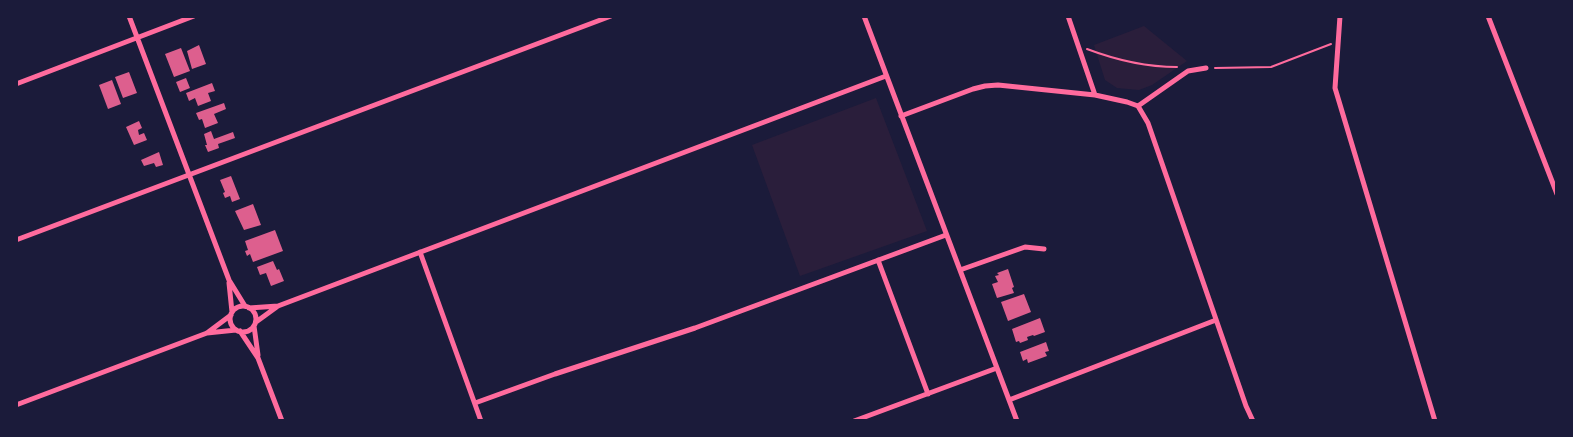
<!DOCTYPE html>
<html>
<head>
<meta charset="utf-8">
<style>
  body { margin:0 }
  #map { position:relative; width:1573px; height:437px; overflow:hidden; background:#1b1b3a; font-family:"DM Sans",sans-serif }
  canvas { display:block }
  .frame { position:absolute; inset:0; border:18px solid #1b1b3a; pointer-events:none }
</style>
</head>
<body>
<div id="map">
<canvas width="1573" height="437"></canvas>
<div class="frame"></div>
</div>
<script>
const ctx = document.querySelector('canvas').getContext('2d');
ctx.lineJoin = 'round';
function paint(path, color) { ctx.fillStyle = color; ctx.fill(path, 'evenodd'); }
function strokePath(path, color, width, dash) { ctx.strokeStyle = color; ctx.lineWidth = width; ctx.lineCap = dash ? 'butt' : 'round'; ctx.setLineDash(dash || []); ctx.stroke(path); }
paint(new Path2D(`
  M 1144,26 L 1187,61 L 1152,85 L 1139,90 L 1117,88 L 1105,80 L 1094,45 Z
  M 876,98 L 927,231 L 800,276 L 752,145 Z`), '#2a1e3b');
paint(new Path2D(`
  M 199,45 L 206,64 L 192,69 L 187,51 Z
  M 181,48 L 190,71 L 174,77 L 165,54 Z
  M 129,72 L 137,93 L 123,98 L 115,77 Z
  M 186,78 L 190,88 L 180,92 L 176,82 Z
  M 112,80 L 121,104 L 108,109 L 99,85 Z
  M 212,83 L 215,91 L 208,93 L 211,101 L 198,106 L 195,98 L 189,101 L 186,93 Z
  M 224,103 L 226,109 L 214,114 L 218,123 L 205,128 L 202,119 L 199,120 L 196,113 Z
  M 139,121 L 142,128 L 138,130 L 139,135 L 144,133 L 147,140 L 134,145 L 126,127 Z
  M 211,131 L 214,139 L 233,132 L 235,138 L 218,144 L 219,148 L 208,152 L 205,145 L 207,145 L 204,134 Z
  M 159,152 L 163,165 L 156,167 L 154,163 L 144,166 L 141,160 Z
  M 231,176 L 240,199 L 232,202 L 230,196 L 225,198 L 223,193 L 225,192 L 220,180 Z
  M 253,204 L 261,225 L 244,230 L 235,211 Z
  M 275,230 L 283,251 L 253,262 L 250,254 L 247,256 L 245,251 L 248,250 L 245,241 Z
  M 273,261 L 277,270 L 279,269 L 284,281 L 271,286 L 266,273 L 260,275 L 257,267 Z
  M 1008,269 L 1014,287 L 1012,288 L 1014,293 L 997,298 L 992,284 L 998,282 L 995,276 L 999,275 L 997,273 Z
  M 1024,294 L 1031,312 L 1008,321 L 1001,302 Z
  M 1040,318 L 1045,332 L 1034,336 L 1033,335 L 1027,337 L 1028,340 L 1020,343 L 1019,341 L 1016,342 L 1012,329 Z
  M 1046,342 L 1049,351 L 1045,352 L 1047,356 L 1028,363 L 1027,359 L 1023,361 L 1020,352 Z`), '#dd5f8e');
strokePath(new Path2D(`
  M 1087,49 C 1116,60 1147,67 1177,67
  M 1215,68 L 1271,67 L 1331,44`), '#ff6b9d', 2);
strokePath(new Path2D(`
  M 129,16 L 229,280 L 245,306
  M 864,16 L 1017,421
  M 1068,16 L 1095,95
  M 1340,16 L 1335,88 L 1435,421
  M 1488,16 L 1557,194
  M 16,84 L 194,16
  M 1138,106 L 1188,71 L 1206,68
  M 901,116 L 973,89 L 985,86 L 998,85 L 1095,95 L 1127,102 L 1138,106 L 1148,123 L 1246,406 L 1253,421
  M 16,240 L 611,16
  M 420,252 L 481,421
  M 878,260 L 928,394
  M 960,270 L 1025,247 L 1044,249
  M 229,283 L 232,312
  M230 319a13 13 0 1 1 26 0a13 13 0 1 1-26 0Z
  M 249,308 L 278,306
  M 256,322 L 278,306 L 886,76
  M 254,326 L 258,355
  M 240,331 L 258,358 L 282,421
  M 207,333 L 236,330
  M 1009,400 L 1216,320
  M 475,403 L 555,374 L 695,328 L 946,235
  M 16,405 L 207,333 L 231,315
  M 854,421 L 997,368`), '#ff6b9d', 5);
</script>
</body>
</html>
